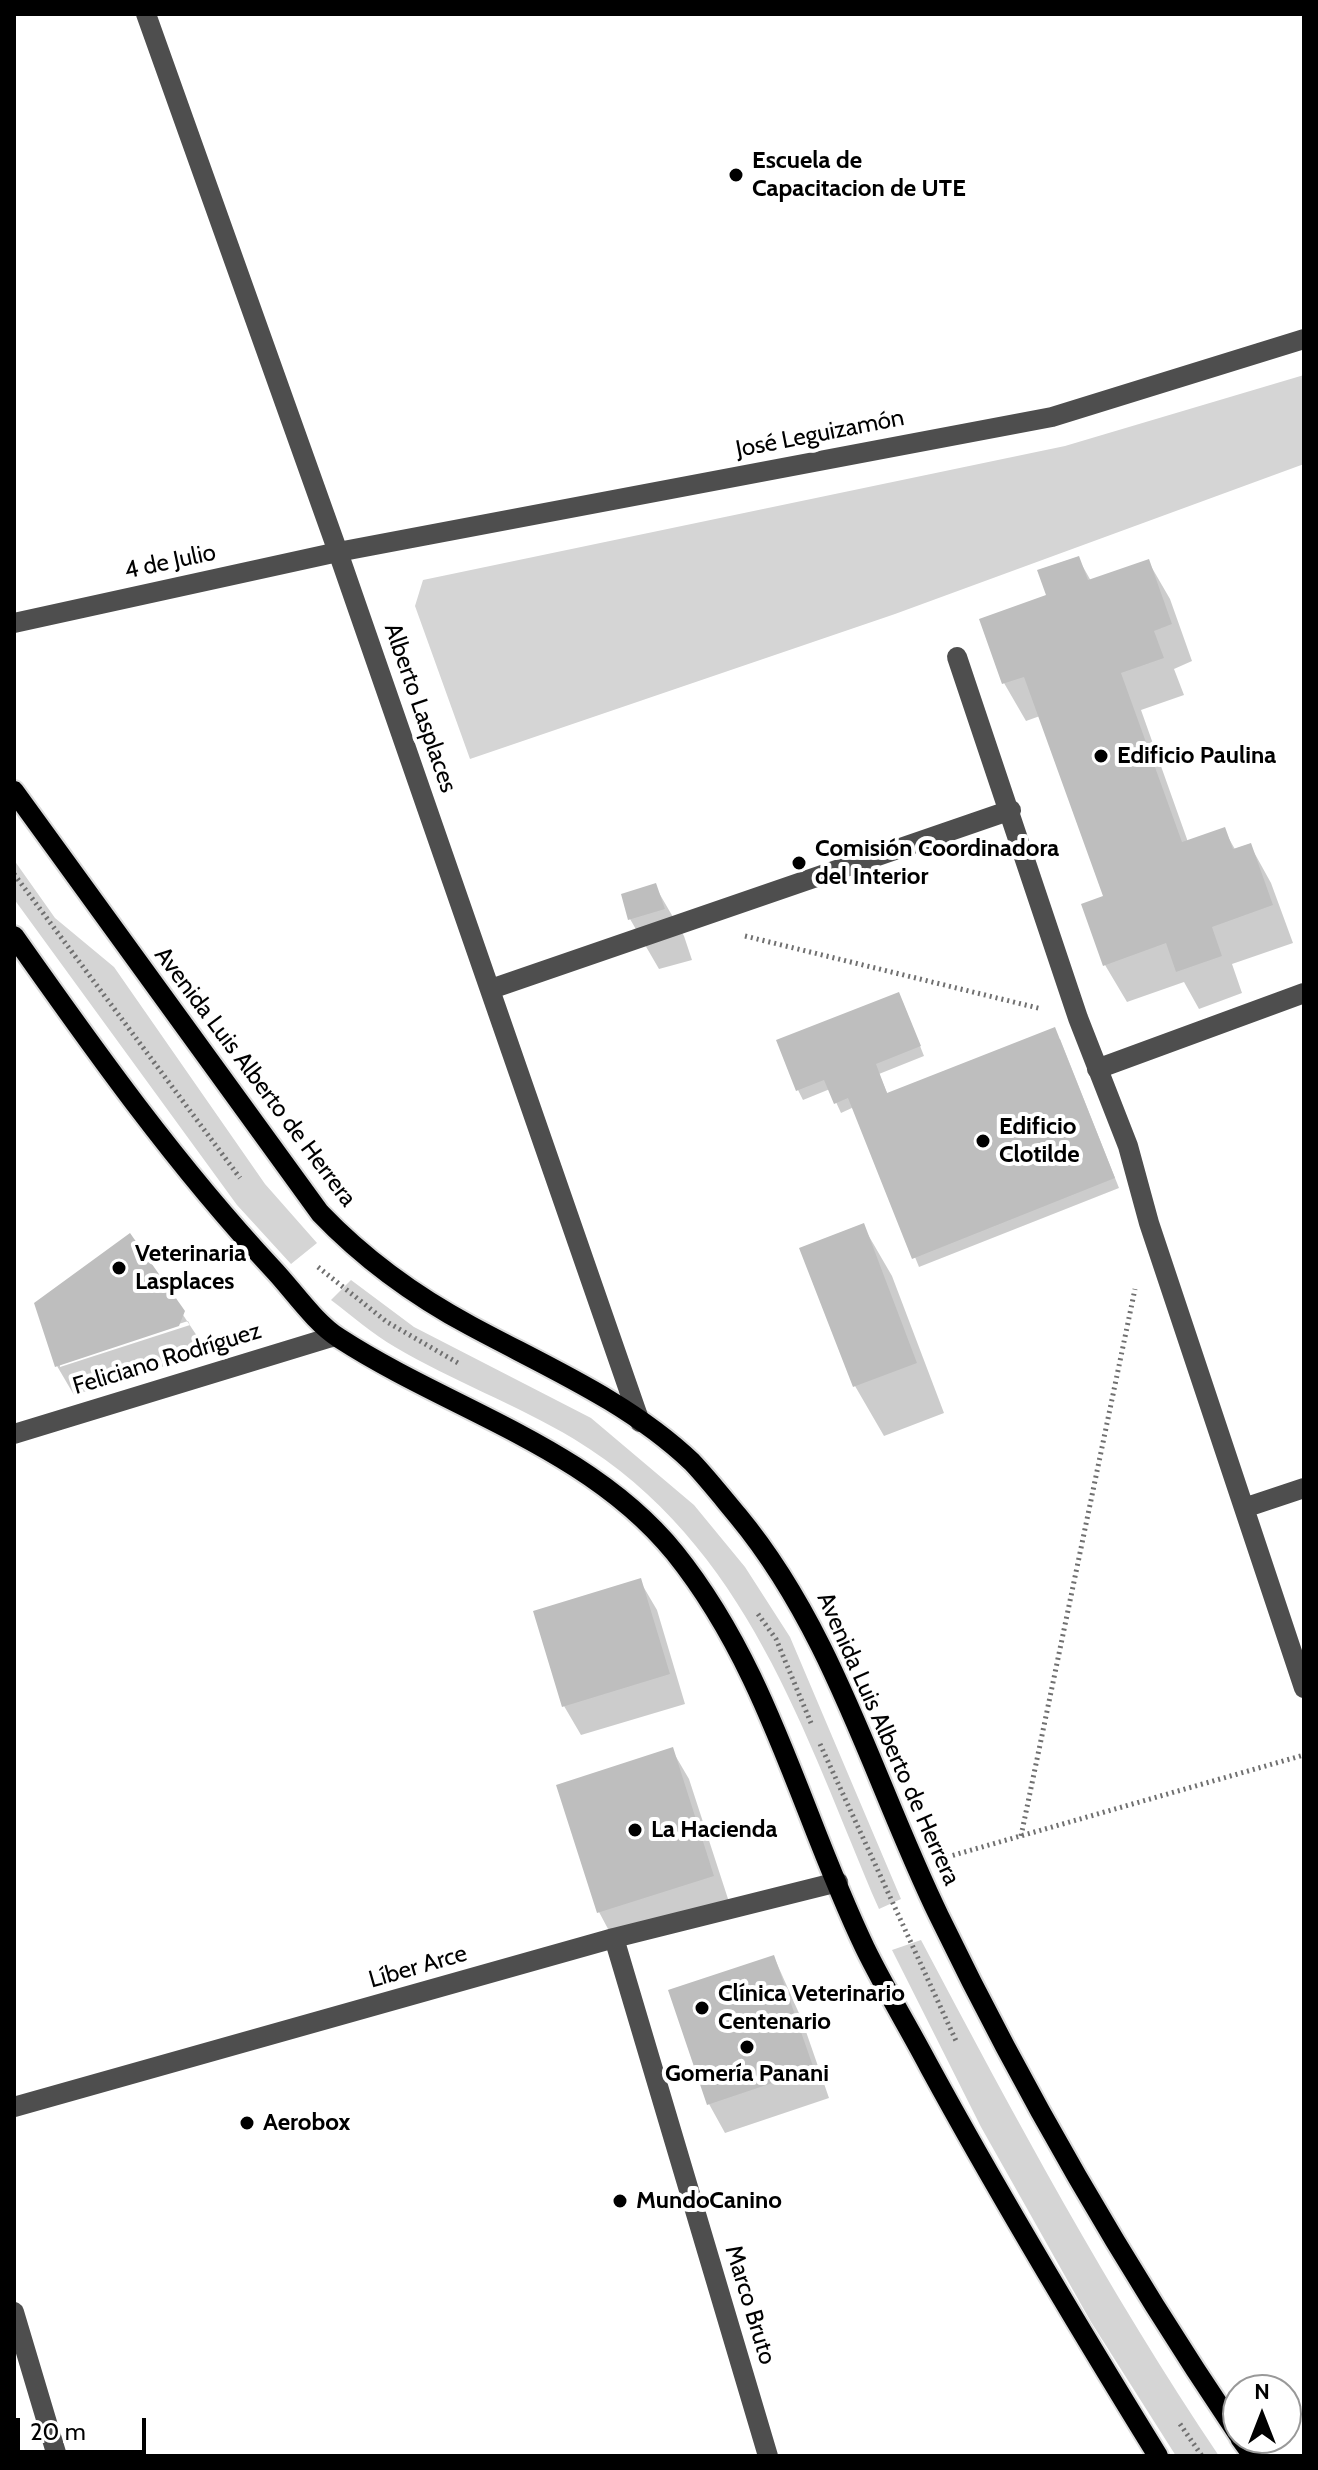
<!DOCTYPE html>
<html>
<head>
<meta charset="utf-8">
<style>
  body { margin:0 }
  #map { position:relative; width:1318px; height:2470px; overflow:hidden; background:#fff; font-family:Cabin,sans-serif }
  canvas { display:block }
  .frame { position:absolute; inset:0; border:16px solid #000; pointer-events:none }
  .north { position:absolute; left:1222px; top:2374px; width:80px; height:80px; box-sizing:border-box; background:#fff; border:2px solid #999; border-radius:50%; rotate:0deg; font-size:22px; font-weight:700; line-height:32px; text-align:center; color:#000 }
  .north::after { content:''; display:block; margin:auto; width:28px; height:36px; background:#000; clip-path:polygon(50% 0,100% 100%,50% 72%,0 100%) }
  .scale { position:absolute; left:16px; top:2418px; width:130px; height:36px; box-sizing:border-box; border:4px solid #000; border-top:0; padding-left:10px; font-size:24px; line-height:28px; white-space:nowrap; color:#000; -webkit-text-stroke:6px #fff; paint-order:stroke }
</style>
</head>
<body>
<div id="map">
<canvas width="1318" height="2470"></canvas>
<div class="frame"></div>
<div class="north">N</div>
<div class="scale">20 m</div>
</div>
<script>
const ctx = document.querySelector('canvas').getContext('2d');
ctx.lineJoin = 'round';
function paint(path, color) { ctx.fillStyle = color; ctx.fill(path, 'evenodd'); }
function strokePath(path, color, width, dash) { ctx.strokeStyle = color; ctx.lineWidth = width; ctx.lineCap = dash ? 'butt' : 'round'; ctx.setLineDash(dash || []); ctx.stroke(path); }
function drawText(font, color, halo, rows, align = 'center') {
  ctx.font = font + ' Cabin,sans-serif'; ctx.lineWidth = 8; ctx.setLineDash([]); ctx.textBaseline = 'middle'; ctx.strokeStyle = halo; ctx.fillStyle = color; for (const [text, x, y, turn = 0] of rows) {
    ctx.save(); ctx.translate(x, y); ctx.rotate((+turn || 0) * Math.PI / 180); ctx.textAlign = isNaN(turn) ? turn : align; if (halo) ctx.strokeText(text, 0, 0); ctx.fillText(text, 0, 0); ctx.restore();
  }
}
paint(new Path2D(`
  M 1304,375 L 1304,464 L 895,614 L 470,759 L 415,606 L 423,580 L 1065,446 Z
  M 14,860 L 55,918 L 114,967 L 265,1184 L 317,1243 L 291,1264 L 237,1205 L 14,899 Z
  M 351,1280 L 414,1327 L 591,1418 L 694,1505 L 745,1567 L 790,1637 L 901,1899 L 879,1909 C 803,1732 748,1545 574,1439 C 516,1404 452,1381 395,1347 C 373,1334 352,1316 331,1300 Z
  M 921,1940 C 1014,2116 1108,2291 1219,2456 L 1176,2456 L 1091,2322 L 981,2127 L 892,1950 Z`), '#d5d5d5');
paint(new Path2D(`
  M 1078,558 L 1091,581 L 1148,561 L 1170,599 L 1192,661 L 1174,669 L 1184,695 L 1141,710 L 1188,842 L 1224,830 L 1236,851 L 1250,845 L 1271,883 L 1293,943 L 1232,964 L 1242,993 L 1199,1009 L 1184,982 L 1127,1002 L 1105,965 L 1105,897 L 1040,716 L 1026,721 L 1004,683 L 982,620 L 1049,597 Z
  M 655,886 L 684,936 L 692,960 L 659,969 L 630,919 Z
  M 903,1003 L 924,1056 L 879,1074 L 888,1095 L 1060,1039 L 1119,1188 L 919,1267 L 854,1107 L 841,1113 L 830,1089 L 803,1100 L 798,1090 Z
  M 863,1226 L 892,1276 L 944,1413 L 884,1436 L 855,1386 Z
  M 130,1235 L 201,1342 L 196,1356 L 74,1395 L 57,1366 L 36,1304 ZM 188,1321 L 190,1325 L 60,1367 L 60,1363 Z
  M 640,1581 L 657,1610 L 685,1704 L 581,1735 L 564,1706 Z
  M 672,1750 L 689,1779 L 730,1905 L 615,1942 L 599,1912 Z
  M 774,1957 L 802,2020 L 829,2098 L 725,2133 L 709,2104 Z`), '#0003');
paint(new Path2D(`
  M 1079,556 L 1088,580 L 1149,559 L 1172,624 L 1154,631 L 1164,658 L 1121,673 L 1182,842 L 1225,827 L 1233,849 L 1251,843 L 1273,905 L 1212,927 L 1222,956 L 1176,972 L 1166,943 L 1103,966 L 1081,904 L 1103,896 L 1024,677 L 1002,684 L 979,619 L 1046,595 L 1037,570 Z
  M 656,883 L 665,909 L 628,920 L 621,894 Z
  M 899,992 L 921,1046 L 876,1064 L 887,1093 L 1055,1027 L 1115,1178 L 912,1259 L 848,1098 L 834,1104 L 824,1080 L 796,1091 L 776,1040 Z
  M 864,1223 L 917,1363 L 853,1387 L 799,1248 Z
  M 130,1233 L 185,1311 L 179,1326 L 55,1367 L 34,1303 Z
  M 641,1578 L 670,1674 L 562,1707 L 533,1611 Z
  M 673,1747 L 714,1876 L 597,1913 L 556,1785 Z
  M 774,1955 L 814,2069 L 707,2105 L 668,1990 Z`), '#bebebe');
const major = new Path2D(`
  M 14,791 L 320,1213 C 364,1259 415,1296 471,1326 C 547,1367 629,1402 692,1462 C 708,1479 723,1498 738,1516 C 834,1632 874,1782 939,1916 C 1026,2096 1127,2269 1238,2434
  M 14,936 C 95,1051 176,1165 272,1268 C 293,1290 314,1322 339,1338 C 450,1410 589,1447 675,1553 C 769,1670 801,1815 865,1948 C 885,1989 909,2028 930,2068 C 1002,2200 1079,2328 1158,2456
  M 1240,2438 L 1253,2456`);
strokePath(major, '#dbdbdb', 24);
strokePath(new Path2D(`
  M 14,874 L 240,1178
  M 745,936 L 1042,1009
  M 318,1267 L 387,1322 L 458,1363
  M 758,1614 L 776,1639 L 811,1723
  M 820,1744 L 957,2043
  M 1021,1836 L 1135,1289
  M 947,1857 L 1304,1755
  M 1180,2424 L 1202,2456`), '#707070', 5, [2, 4]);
strokePath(new Path2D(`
  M 146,14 L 338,552 L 640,1422
  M 14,623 L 338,552 L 1052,417 L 1304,339
  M 957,657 L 1078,1018 L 1128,1146 L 1149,1223 L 1304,1688
  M 491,989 L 1011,810
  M 1097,1069 L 1304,993
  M 14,1434 L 335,1336
  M 1244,1508 L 1304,1488
  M 614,1938 L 768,2456
  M 14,2107 L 614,1938 L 838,1882
  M 14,2312 L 57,2456`), '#4e4e4e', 20);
strokePath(major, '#000', 20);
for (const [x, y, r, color] of [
  [736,175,8,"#000"],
  [1101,756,8,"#000"],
  [799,863,8,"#000"],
  [983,1141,8,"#000"],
  [119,1268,8,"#000"],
  [635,1830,8,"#000"],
  [702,2008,8,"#000"],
  [747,2047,8,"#000"],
  [247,2123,8,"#000"],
  [620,2201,8,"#000"]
]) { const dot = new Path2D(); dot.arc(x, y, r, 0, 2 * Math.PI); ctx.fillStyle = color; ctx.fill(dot); strokePath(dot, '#fff', 3); }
drawText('bold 24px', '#000', '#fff', [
  ["Escuela de",752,161],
  ["Capacitacion de UTE",752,189],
  ["Edificio Paulina",1117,756],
  ["Comisión Coordinadora",815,849],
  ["del Interior",815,877],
  ["Edificio",999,1127],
  ["Clotilde",999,1155],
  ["Veterinaria",135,1254],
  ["Lasplaces",135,1282],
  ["La Hacienda",651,1830],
  ["Clínica Veterinario",718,1994],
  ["Centenario",718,2022],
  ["Gomería Panani",747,2074,"center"],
  ["Aerobox",263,2123],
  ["MundoCanino",636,2201]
], 'left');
drawText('24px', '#000', '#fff', [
  ["José Leguizamón",820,434,-11],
  ["4 de Julio",170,562,-12],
  ["Alberto Lasplaces",420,708,71],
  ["Avenida Luis Alberto de Herrera",255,1077,53],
  ["Feliciano Rodríguez",167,1359,-17],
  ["Avenida Luis Alberto de Herrera",888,1739,66],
  ["Líber Arce",418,1967,-16],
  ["Marco Bruto",750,2305,73]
]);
</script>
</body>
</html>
